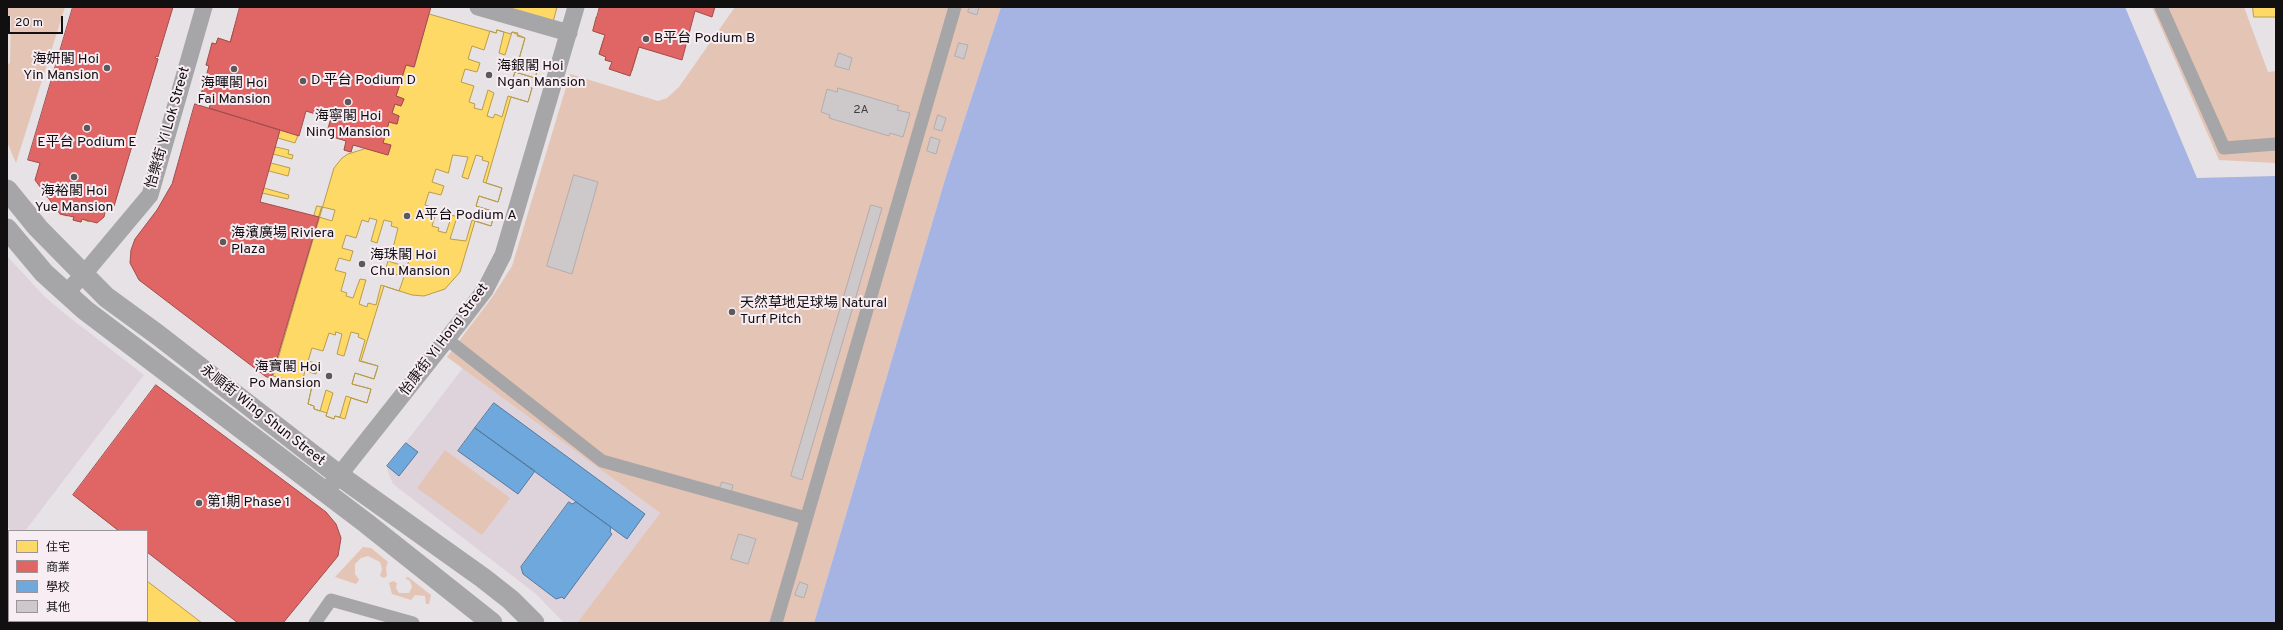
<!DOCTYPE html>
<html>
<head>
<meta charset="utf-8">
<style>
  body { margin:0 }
  #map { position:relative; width:2283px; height:630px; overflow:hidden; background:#e7e2e5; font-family:Overpass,"Noto Sans TC",sans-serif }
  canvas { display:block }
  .frame { position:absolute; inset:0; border:8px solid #120f11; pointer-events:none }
  .legend { position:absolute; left:8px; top:530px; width:140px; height:92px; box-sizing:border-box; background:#f7edf3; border:1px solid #9b9499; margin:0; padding:5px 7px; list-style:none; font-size:12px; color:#120f11 }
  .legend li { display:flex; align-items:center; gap:8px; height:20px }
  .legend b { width:20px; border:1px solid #9b9499 }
  .scale { position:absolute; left:8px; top:16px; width:55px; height:18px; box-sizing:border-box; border:2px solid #120f11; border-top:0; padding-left:5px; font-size:12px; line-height:14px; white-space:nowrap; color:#120f11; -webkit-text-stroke:3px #f7edf3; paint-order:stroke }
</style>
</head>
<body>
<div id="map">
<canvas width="2283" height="630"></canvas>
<div class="frame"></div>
<ul class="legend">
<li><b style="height:11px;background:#ffd966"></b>住宅</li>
<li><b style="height:11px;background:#e06666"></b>商業</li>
<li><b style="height:11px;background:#6fa8dc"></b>學校</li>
<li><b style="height:11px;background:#cdc9ca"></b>其他</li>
</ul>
<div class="scale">20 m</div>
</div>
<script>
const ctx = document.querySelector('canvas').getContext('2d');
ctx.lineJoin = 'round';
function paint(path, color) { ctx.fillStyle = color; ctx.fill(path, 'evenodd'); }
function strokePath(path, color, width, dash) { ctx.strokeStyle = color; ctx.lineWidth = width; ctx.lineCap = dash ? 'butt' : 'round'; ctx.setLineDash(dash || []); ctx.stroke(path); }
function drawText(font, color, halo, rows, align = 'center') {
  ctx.font = font + ' Overpass,"Noto Sans TC",sans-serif'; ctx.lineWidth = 4; ctx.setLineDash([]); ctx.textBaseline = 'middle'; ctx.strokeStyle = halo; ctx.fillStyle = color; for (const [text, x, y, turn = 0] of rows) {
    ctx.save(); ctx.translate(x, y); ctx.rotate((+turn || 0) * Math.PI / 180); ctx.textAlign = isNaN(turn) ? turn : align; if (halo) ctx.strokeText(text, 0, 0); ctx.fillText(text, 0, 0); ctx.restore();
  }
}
paint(new Path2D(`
  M 7,256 L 44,296 L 65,314 L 144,375 L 25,531 L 13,531 L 7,527 Z
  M 463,368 L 660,513 L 577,623 L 564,623 L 536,594 L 393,484 L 388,472 L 387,467 Z`), '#ded3da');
paint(new Path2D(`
  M 7,7 L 65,7 L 16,163 L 7,142 L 7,65 L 10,63 L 11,16 L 7,18 Z
  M 735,7 L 1001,7 L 946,176 L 814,623 L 577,623 L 660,513 L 447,357 L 493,296 L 512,266 L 570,74 L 658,101 L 667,98 L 679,87 Z
  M 2152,7 L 2244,7 L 2268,72 L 2276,71 L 2276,163 L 2219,160 Z
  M 445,450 L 510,498 L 482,535 L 417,488 Z
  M 363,547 L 371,548 L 388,562 L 386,568 L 387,576 L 384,578 L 380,576 L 382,569 L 380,562 L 368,556 L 361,558 L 355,564 L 355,574 L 359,580 L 356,584 L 335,577 Z
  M 408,577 L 431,595 L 429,604 L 426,604 L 425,596 L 415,595 L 411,600 L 392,594 L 389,583 L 393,581 L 397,583 L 396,588 L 399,593 L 409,593 L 412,587 L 410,581 L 405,578 Z`), '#e4c4b5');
paint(new Path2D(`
  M 1001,7 L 2125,7 L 2197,178 L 2276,176 L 2276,623 L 814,623 L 946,176 Z`), '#a6b4e4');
const homes = new Path2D(`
  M 386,7 L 401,7 L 399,16 L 392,14 L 390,22 L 383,19 Z
  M 500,7 L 557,7 L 553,22 Z
  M 600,7 L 650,7 L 668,14 L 667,28 L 646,23 L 643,33 L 664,40 L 662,46 L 659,45 L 657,52 L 639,47 L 632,71 L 625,69 L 624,74 L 617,71 L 625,42 L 619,40 L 612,62 L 605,60 L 606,57 L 599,54 L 605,35 L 593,31 L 596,17 L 610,21 L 612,14 L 599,10 Z
  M 2253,7 L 2276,7 L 2276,17 L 2254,17 Z
  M 429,14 L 496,33 L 497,30 L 511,34 L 512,32 L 518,33 L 517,36 L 525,38 L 519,59 L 539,65 L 535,78 L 515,72 L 512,81 L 532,88 L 528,102 L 511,97 L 486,183 L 502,188 L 498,202 L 479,196 L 476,206 L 495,212 L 491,226 L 475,221 L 460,272 L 445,289 L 424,296 L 412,295 L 384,286 L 361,361 L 378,366 L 374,379 L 355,373 L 352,384 L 371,389 L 367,403 L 351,398 L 345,419 L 335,416 L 334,419 L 326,416 L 327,413 L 314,409 L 314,406 L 308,404 L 312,386 L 273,376 L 334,168 L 342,158 L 348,154 L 364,149 L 364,148 L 388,155 L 391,145 L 383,143 L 389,122 L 397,124 L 399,116 L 392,113 L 395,104 L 401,106 L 404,99 L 396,96 L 398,90 L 406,65 L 414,67 Z
  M 261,17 L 268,19 L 266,26 L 273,28 L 266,50 L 284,56 L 283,62 L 290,65 L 288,73 L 261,65 L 259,73 L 285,82 L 282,90 L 275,88 L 273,94 L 253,89 L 246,112 L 240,110 L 238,117 L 230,114 L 239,84 L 232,82 L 226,104 L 219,102 L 220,100 L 213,97 L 219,76 L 208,72 L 209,66 L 206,65 L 209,58 L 225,63 L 227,56 L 211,51 L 212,43 L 216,44 L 218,38 L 230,42 L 236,22 L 243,24 L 244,19 L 251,21 L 245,43 L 252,45 Z
  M 116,23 L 123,25 L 117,47 L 123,49 L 130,25 L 138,27 L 137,30 L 144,33 L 138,53 L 158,59 L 154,72 L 134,67 L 132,76 L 151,82 L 146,96 L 128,90 L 121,111 L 115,109 L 113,112 L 105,110 L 112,86 L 106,84 L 100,105 L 93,103 L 94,98 L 87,96 L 92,78 L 80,75 L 82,68 L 79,67 L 81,60 L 97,65 L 99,60 L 83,55 L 85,46 L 89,47 L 90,40 L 102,44 L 107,27 L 114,29 Z
  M 497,30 L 504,32 L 499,53 L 505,55 L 512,32 L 525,38 L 519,59 L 539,65 L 535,78 L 515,72 L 512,81 L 532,88 L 528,102 L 508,96 L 502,117 L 495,114 L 493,118 L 487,116 L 494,93 L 488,90 L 482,110 L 474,108 L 475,104 L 469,102 L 474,86 L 461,82 L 465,69 L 477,72 L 480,63 L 468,59 L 472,46 L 484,50 L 490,31 L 496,33 Z
  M 374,51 L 381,53 L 379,60 L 385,61 L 378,84 L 398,90 L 396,96 L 404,99 L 401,106 L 374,98 L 371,107 L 399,116 L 397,124 L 389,122 L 387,128 L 367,122 L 360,146 L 353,145 L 351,152 L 344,150 L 353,118 L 347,116 L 340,139 L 327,132 L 333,110 L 323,106 L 324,101 L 319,99 L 322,92 L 338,97 L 340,90 L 323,85 L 325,77 L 330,79 L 333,72 L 344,76 L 350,56 L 356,58 L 358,53 L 365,55 L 358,79 L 365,80 Z
  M 280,130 L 298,135 L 295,143 L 278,138 Z
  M 84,133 L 91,135 L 85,157 L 91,159 L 98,135 L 106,137 L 105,140 L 112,142 L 106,163 L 125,169 L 121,182 L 102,176 L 99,187 L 118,192 L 114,206 L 95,201 L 89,222 L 82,219 L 81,222 L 73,220 L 80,196 L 73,194 L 67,216 L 60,214 L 62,208 L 55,206 L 60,189 L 48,185 L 50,178 L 47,178 L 49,168 L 65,173 L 67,168 L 51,163 L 53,156 L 57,157 L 59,151 L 70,153 L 75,137 L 82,139 Z
  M 276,147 L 289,150 L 288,154 L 293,155 L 292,159 L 273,154 Z
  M 453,155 L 468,157 L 462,177 L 468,179 L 476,155 L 483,157 L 482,160 L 489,162 L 483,182 L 502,188 L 498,202 L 479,196 L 476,206 L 495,212 L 491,226 L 472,220 L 466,241 L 450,239 L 457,217 L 452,215 L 446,233 L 438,231 L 439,228 L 432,226 L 437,209 L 425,205 L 429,192 L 441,195 L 444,186 L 432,182 L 436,169 L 448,173 Z
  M 271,163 L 290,168 L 288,176 L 269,171 Z
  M 264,188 L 289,195 L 288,199 L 262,193 Z
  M 317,206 L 322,207 L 319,217 L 314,216 Z
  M 322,207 L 335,210 L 332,221 L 319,217 Z
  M 370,218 L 377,220 L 371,241 L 377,243 L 384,220 L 392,222 L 391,226 L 398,228 L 393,248 L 411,253 L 407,267 L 388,261 L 385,271 L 404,277 L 399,291 L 381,285 L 376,305 L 368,303 L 367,307 L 359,304 L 366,280 L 360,279 L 353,298 L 346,296 L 347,293 L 341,291 L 346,273 L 335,270 L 339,258 L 350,261 L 353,251 L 342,248 L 346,235 L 356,238 L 362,220 L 368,222 Z
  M 336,332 L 342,334 L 337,354 L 344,356 L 351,332 L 359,334 L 358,337 L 365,340 L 359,361 L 378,366 L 374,379 L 355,373 L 352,384 L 371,389 L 367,403 L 346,396 L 340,417 L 335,416 L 334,419 L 326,416 L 333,393 L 326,390 L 320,411 L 314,409 L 314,406 L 308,404 L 312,386 L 302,383 L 305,371 L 316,374 L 319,364 L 308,361 L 312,348 L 323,351 L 329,333 L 335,335 Z
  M 177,429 L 179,448 L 204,445 L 206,459 L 194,461 L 194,464 L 206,463 L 209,477 L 184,480 L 186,499 L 175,501 L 175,496 L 171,496 L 170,482 L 165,483 L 149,504 L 137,495 L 152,476 L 150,461 L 131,445 L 139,434 L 160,450 L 165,450 L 164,435 L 167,435 L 167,430 Z
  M 107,480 L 137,502 L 117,529 L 87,506 Z
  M 249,518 L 251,537 L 275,534 L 277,548 L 265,549 L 266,553 L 278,552 L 280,566 L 255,570 L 257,588 L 247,590 L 246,584 L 241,585 L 240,572 L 236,572 L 220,593 L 209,584 L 224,564 L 222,549 L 202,534 L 211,523 L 231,539 L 237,538 L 235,525 L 239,524 L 238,519 Z
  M 9,567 L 9,621 L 147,621 L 147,581 L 202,623 L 7,623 L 7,570 Z
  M 59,621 L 84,621 L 84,623 L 48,623 Z
  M 95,621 L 117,621 L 117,623 L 95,623 Z`);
paint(homes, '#ffd966');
strokePath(homes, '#b89c4c', 1);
const shops = new Path2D(`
  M 73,7 L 173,7 L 158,57 L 156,56 L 155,58 L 158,59 L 114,206 L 107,204 L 104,217 L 97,223 L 82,219 L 81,222 L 73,220 L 74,217 L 60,214 L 35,180 L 40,163 L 28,160 Z
  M 240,7 L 431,7 L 414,67 L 406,65 L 398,90 L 396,96 L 404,99 L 401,106 L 395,104 L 392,113 L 399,116 L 397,124 L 389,122 L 383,143 L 391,145 L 388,155 L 353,145 L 351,152 L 344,150 L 346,141 L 333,137 L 334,135 L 327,132 L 331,119 L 306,111 L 299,136 L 209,108 L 213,97 L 201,94 L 209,66 L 206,65 L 212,43 L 216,44 L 218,38 L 230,42 Z
  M 600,7 L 715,7 L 712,17 L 695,11 L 682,60 L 639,47 L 630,76 L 609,69 L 612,62 L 605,60 L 606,57 L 599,54 L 605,35 L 593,31 Z
  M 195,104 L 280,130 L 260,202 L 319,217 L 271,379 L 265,376 L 139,280 L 130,263 L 131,250 L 135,239 L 157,210 L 172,184 Z
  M 156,385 L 326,512 L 336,524 L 341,538 L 338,556 L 283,623 L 238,623 L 147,552 L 147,531 L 119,531 L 73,495 Z`);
paint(shops, '#e06666');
strokePath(shops, '#a24c4c', 1);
const schools = new Path2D(`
  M 494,403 L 645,514 L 627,539 L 475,428 Z
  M 475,428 L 535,471 L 518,494 L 458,451 Z
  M 406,443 L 418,452 L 399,476 L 387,466 Z
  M 569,502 L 572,504 L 576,502 L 611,527 L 610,532 L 612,534 L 564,599 L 562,597 L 556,599 L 523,574 L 521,567 Z`);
paint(schools, '#6fa8dc');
strokePath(schools, '#537a9f', 1);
const building = new Path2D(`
  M 970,7 L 979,7 L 977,15 L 968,12 Z
  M 959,43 L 968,45 L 964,59 L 955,56 Z
  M 839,53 L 852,58 L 849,70 L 835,66 Z
  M 838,88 L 899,106 L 897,110 L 910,113 L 903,137 L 890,133 L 889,136 L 829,118 L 830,115 L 821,112 L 827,89 L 837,92 Z
  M 938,115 L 946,118 L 942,131 L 934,129 Z
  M 931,137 L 940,140 L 936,154 L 927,151 Z
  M 574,175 L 598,182 L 572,274 L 547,266 Z
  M 871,205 L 882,208 L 802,480 L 791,476 Z
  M 722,482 L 733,485 L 731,494 L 719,490 Z
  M 739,534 L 756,539 L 748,564 L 731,559 Z
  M 800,582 L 808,585 L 804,598 L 795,595 Z`);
paint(building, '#cdc9ca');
strokePath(building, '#b2adaf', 1);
strokePath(new Path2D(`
  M 2161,7 L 2224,148 L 2276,144
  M 448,340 L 602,461 L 806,518
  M 315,623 L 331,600 L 413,623
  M 776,623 L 955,7`), '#a6a5a7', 13);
strokePath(new Path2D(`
  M 478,7 L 569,33
  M 66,293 L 83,275 L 150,195 L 204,7
  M 325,493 L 462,320 L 485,290 L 503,255 L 576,7`), '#a6a5a7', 17);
strokePath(new Path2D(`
  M 7,190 L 38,228 L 106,297 L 158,335 L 340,476 L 483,578 L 511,600 L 534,623
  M 7,229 L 44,273 L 85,310 L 366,523 L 492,623`), '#a6a5a7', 21);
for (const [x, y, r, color] of [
  [646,39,4,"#5d595b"],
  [107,68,4,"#5d595b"],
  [234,69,4,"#5d595b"],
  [489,75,4,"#5d595b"],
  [303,81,4,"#5d595b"],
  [348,102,4,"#5d595b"],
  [87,128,4,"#5d595b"],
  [74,177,4,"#5d595b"],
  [407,216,4,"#5d595b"],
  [223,242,4,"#5d595b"],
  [362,264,4,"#5d595b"],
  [732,312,4,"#5d595b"],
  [329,376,4,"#5d595b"],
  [199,503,4,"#5d595b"]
]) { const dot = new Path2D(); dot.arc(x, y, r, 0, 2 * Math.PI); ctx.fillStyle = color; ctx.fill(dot); strokePath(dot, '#f7edf3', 1.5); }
drawText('12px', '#423e40', null, [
  ["2A",861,111]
]);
drawText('14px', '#120f11', '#f7edf3', [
  ["B平台 Podium B",654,39],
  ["海妍閣 Hoi",99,60,"right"],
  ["Yin Mansion",99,76,"right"],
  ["海銀閣 Hoi",497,67],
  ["Ngan Mansion",497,83],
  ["D 平台 Podium D",311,81],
  ["海暉閣 Hoi",234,84,"center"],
  ["Fai Mansion",234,100,"center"],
  ["海寧閣 Hoi",348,117,"center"],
  ["Ning Mansion",348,133,"center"],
  ["E平台 Podium E",87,143,"center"],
  ["海裕閣 Hoi",74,192,"center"],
  ["Yue Mansion",74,208,"center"],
  ["A平台 Podium A",415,216],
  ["海濱廣場 Riviera",231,234],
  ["Plaza",231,250],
  ["海珠閣 Hoi",370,256],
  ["Chu Mansion",370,272],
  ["天然草地足球場 Natural",740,304],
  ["Turf Pitch",740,320],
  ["海寶閣 Hoi",321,368,"right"],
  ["Po Mansion",321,384,"right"],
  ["第1期 Phase 1",207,503]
], 'left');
drawText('14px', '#120f11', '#f7edf3', [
  ["怡樂街 Yi Lok Street",169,128,-74],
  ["怡康街 Yi Hong Street",445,340,-53],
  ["永順街 Wing Shun Street",262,416,38]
]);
</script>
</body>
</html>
